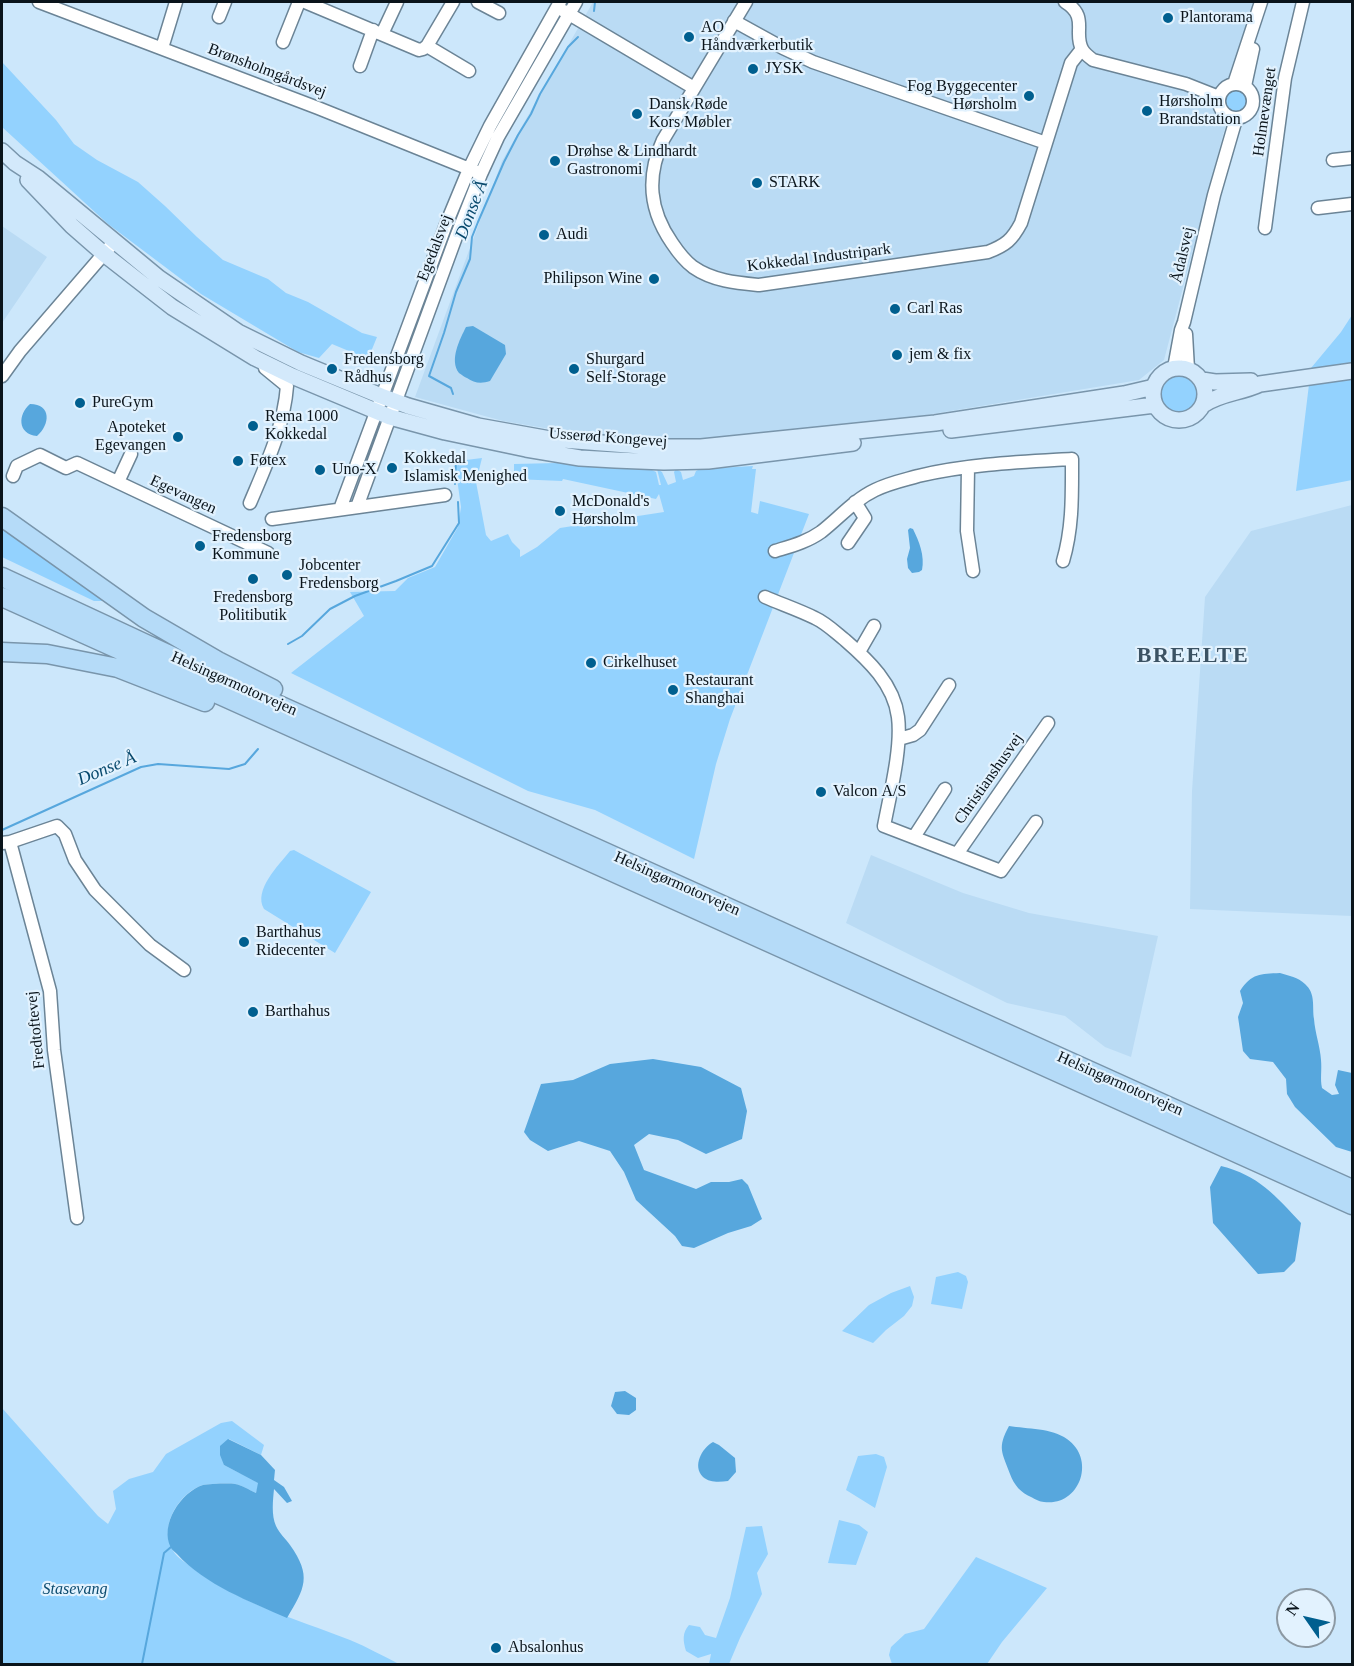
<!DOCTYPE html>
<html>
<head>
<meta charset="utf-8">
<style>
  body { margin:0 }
  #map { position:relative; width:1354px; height:1666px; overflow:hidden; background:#cce7fb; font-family:"Times New Roman",serif }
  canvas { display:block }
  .frame { position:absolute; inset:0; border:3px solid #0a141b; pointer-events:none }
  .north { position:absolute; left:1276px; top:1588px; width:60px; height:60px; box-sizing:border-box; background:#e2f2fe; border:2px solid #8c99a3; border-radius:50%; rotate:304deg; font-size:16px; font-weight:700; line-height:24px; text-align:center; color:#0a141b }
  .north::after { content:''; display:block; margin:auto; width:21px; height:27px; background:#005f8f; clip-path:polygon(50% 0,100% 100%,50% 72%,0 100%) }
</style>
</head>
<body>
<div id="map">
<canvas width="1354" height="1666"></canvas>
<div class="frame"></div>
<div class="north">N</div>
</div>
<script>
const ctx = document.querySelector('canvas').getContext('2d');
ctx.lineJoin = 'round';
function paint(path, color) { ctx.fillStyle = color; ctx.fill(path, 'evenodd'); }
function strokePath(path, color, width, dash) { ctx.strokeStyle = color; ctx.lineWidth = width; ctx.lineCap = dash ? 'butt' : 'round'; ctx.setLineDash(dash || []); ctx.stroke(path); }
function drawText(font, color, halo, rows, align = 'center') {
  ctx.font = font + ' "Times New Roman",serif'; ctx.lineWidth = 4.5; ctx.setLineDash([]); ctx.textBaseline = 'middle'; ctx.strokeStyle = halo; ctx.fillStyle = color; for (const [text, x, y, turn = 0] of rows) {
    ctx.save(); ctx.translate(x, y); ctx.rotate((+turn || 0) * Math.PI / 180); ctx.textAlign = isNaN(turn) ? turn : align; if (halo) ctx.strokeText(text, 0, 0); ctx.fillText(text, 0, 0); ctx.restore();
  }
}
paint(new Path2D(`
  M 593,2 L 1258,2 L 1164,360 L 1139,380 L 762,442 L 645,445 L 503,421 L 415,397 L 502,161 Z
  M 2,226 L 47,257 L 2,323 Z
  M 1352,505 L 1352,916 L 1190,909 L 1192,791 L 1205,597 L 1251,531 Z
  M 871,855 L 963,893 L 1029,913 L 1158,936 L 1131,1057 L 1105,1047 L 1065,1016 L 1007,1003 L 846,923 Z`), '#badbf4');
paint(new Path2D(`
  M 2,62 L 56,120 L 74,144 L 97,160 L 138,182 L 165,206 L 197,237 L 223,260 L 268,279 L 286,293 L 308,302 L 362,333 L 377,337 L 368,359 L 332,344 L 319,358 L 298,352 L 201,294 L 108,224 L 2,127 Z
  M1224 102a12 12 0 1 1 24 0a12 12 0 1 1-24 0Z
  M 1352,315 L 1352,480 L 1296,491 L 1311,368 L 1341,332 Z
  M1158 394a21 21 0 1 1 42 0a21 21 0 1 1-42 0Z
  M 454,457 L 466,460 L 482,458 L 476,482 L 486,535 L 491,541 L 508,534 L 512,542 L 520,550 L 520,557 L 537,547 L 560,528 L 664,512 L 659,494 L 656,499 L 563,479 L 562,481 L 514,479 L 514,464 L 557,463 L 650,469 L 656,472 L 659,485 L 661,485 L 657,469 L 662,472 L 668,485 L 676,482 L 674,472 L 676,469 L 681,472 L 683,480 L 694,476 L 696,471 L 700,469 L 753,466 L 752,469 L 756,469 L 751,512 L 758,514 L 760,501 L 809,514 L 730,719 L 716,764 L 694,859 L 595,810 L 528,791 L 291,673 L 364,616 L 350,592 L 395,591 L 408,578 L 435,567 L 458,527 L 461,507 Z
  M 2,526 L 111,601 L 94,601 L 2,557 Z
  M 294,850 L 371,892 L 335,953 L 264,909 C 253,890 279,865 290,851 Z
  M 958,1272 L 966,1276 L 968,1282 L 962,1309 L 931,1304 L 936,1277 Z
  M 910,1286 L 914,1297 L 912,1306 L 904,1316 L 886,1330 L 873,1343 L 842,1331 L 869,1305 L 891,1293 Z
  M 2,1408 L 98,1516 L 108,1524 L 116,1509 L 113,1491 L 129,1479 L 153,1472 L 166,1454 L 221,1423 L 232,1421 L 264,1445 L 261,1455 L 229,1439 L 224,1465 L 259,1483 L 256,1493 C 249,1490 242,1485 235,1484 C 229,1483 208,1484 203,1485 C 180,1492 160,1524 171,1547 C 173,1553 181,1560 186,1563 C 234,1602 294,1618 350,1640 C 367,1647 383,1656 399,1664 L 2,1664 Z
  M 876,1454 L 884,1457 L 887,1467 L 875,1508 L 846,1490 L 858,1456 Z
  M 839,1520 L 859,1525 L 868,1532 L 856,1565 L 828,1563 Z
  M 762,1526 L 768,1554 L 757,1573 L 762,1594 L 740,1638 L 729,1664 L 709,1664 L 711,1654 L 698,1658 L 686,1651 C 683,1641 682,1633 689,1625 L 700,1627 L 705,1635 L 716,1638 L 730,1598 L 746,1527 Z
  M 976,1557 L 1047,1588 L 1002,1642 L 987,1664 L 892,1664 L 889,1655 L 891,1647 L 905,1634 L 924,1629 Z`), '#93d2fe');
paint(new Path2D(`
  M 473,326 L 505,345 L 506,354 L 490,381 C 481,384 474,383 467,378 C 466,378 459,373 459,373 C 449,360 460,339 466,327 Z
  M 30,404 C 52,404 50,425 37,436 C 17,434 18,414 30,404 Z
  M 910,528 L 913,529 C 919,541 925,556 922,570 L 919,572 L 912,573 L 908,568 L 907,559 L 910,548 L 908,530 Z
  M 1280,973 C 1289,976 1298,977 1305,984 C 1316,994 1312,1006 1314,1019 C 1315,1033 1320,1046 1321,1060 C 1322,1070 1320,1079 1322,1088 L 1332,1095 L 1339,1094 L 1335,1085 L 1338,1070 L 1352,1073 L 1352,1152 L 1336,1147 L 1295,1107 L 1287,1094 L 1286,1079 L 1273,1062 L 1250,1059 L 1243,1051 L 1238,1017 L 1243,1003 L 1240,991 C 1252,973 1260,974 1280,973 Z
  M 653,1059 L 701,1067 L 741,1088 L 747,1111 L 742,1139 L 706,1154 L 678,1140 L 649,1134 L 634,1145 L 644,1170 L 696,1189 L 711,1182 L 729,1182 L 742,1179 L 748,1185 L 762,1219 L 751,1226 L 728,1233 L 694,1248 L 682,1246 L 675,1236 L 636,1200 L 624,1172 L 610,1151 L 579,1141 L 548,1151 L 530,1140 L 524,1132 L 541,1084 L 573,1080 L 610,1064 Z
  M 1221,1166 C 1258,1175 1276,1196 1301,1223 L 1295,1261 L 1284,1272 L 1258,1274 L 1213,1223 L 1210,1187 Z
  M 625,1391 L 636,1398 L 636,1410 L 629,1415 L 617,1414 L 611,1406 L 615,1392 Z
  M 1009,1426 C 1027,1429 1052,1428 1067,1439 C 1097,1460 1079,1507 1044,1502 C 1040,1502 1035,1499 1031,1497 C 1021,1493 1014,1485 1010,1474 C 1002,1452 997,1448 1009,1426 Z
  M 228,1439 L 261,1455 L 275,1470 L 274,1480 L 284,1487 L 292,1501 L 287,1503 L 274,1489 C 273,1500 271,1515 276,1526 C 279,1533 286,1539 290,1545 C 312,1576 305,1588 287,1618 C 251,1602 205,1585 177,1554 C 175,1552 172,1550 171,1548 C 159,1525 181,1492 203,1485 C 208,1484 229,1483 235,1484 C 242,1485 249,1490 256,1493 L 258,1483 L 224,1465 L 220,1455 L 220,1446 Z
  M 713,1442 L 719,1445 L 735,1458 L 736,1472 L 728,1481 C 720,1482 710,1483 703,1477 C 692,1466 702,1448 713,1442 Z`), '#57a7dd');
strokePath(new Path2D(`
  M 594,11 L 595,2
  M 453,394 L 451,388 L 429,376 L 444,333 L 456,292 L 470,259 L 472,237 L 478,222 L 504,162 L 518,135 L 531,114 L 540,94 L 568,47 L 578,37
  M 455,484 L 456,458
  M 288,644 L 302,636 L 330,609 L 355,596 L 396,581 L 432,566 L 459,523 L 458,502
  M 2,830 L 141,767 L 158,764 L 229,769 L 245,764 L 258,749
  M 142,1664 L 164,1553 L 171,1547`), '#57a7dd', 2);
const minor = new Path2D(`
  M 39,2 L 318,108 L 477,172
  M 305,2 L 419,50 L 423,49 L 427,46 L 453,2
  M 478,2 L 499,13
  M 746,2 L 663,140 C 646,177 649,210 672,243 C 678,252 685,261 693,267 C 713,281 737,283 759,285 L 988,252 C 1006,245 1012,240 1021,223 L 1071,63 L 1082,49
  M 1065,2 C 1089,17 1073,32 1082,49 C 1084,53 1089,57 1093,60 L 1186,84 L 1219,97
  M 564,11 L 694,88
  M 219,17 L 225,2
  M 734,21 L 783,48 L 813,62 L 1046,143
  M 382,34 L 397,2
  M 283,42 L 299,2
  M 427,46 L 469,71
  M 162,48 L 176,2
  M 360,66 L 373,30
  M1219 101a17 17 0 1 1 34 0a17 17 0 1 1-34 0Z
  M 1234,84 L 1261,2
  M 1245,86 L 1253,49
  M 1333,160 L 1352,158
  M 1318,208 L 1352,204
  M 1265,228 L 1285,78 L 1303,2
  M 1186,334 L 1188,369
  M 1174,368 L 1181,330 L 1184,322 L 1214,195 L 1236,119
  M 2,376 L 20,351 L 114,242
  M 968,468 L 967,531 L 973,571
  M 13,476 L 17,466 L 40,455 L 66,468 L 77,463 L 268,553
  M 118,482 L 131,454
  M 250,503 C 266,465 284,427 287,386 L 265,368
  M 357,507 L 456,237 L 481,174 L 498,137 L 576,2
  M 340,509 L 447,222 L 469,169 L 490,126 L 560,2
  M 272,519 L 445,495
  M 848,543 L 865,518 L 855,502
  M 775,551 C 791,546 807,542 821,532 C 839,518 854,500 875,490 C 889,483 904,480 918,476 C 969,464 1021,462 1072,459 C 1072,494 1073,527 1063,561
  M 765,597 C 781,604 799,610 815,618 C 826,623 835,632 845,640 C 868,660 894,684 898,717 C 902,748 890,794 884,826 L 1001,871 L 1036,822
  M 859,652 L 874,626
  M 899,739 L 913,735 L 920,730 L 949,685
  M 914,837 L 945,789
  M 10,842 L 50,991 L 54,1050 L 77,1218
  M 2,843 L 10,842 L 57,826 L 65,834 L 75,860 L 95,890 L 150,945 L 184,970
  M 957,854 L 1048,723`);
const major = new Path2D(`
  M 2,151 L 15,163 L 38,178 L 159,278 L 238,332 L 301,363 L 381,396 L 408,406 L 478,426 L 550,439 L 653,447 L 701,447 L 935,423 L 1124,394 L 1154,387
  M 28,180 L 72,226 L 104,254 L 172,307 L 255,358 L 292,376 L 390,417 L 445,432 L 526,449 L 580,458 L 615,460 L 664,462 L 708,461 L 853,443
  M1153 394a26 26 0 1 1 52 0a26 26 0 1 1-52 0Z
  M 1202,380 L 1215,382 L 1251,381
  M 1203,405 C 1220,393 1241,393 1260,384 L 1352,371
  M 951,430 L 1155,405`);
const highway = new Path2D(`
  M 2,517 L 144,618 L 218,661 L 273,689
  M 2,577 L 219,678 L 1352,1189
  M 2,597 L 1352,1205
  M 2,652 L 47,654 L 118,668 L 205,702`);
strokePath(minor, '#6b8496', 15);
strokePath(major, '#7995ab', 18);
strokePath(highway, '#7995ab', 21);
strokePath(minor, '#fff', 12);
strokePath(major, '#d3e9fb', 15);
strokePath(highway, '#b5dbf8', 18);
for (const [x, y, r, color] of [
  [1168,18,6,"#005f8f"],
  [689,37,6,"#005f8f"],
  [753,69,6,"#005f8f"],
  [1029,96,6,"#005f8f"],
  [1147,111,6,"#005f8f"],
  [637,114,6,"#005f8f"],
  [555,161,6,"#005f8f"],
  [757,183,6,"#005f8f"],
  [544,235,6,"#005f8f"],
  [654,279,6,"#005f8f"],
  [895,309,6,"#005f8f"],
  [897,355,6,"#005f8f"],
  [332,369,6,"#005f8f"],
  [574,369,6,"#005f8f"],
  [80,403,6,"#005f8f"],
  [253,426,6,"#005f8f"],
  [178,437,6,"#005f8f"],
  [238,461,6,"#005f8f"],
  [392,468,6,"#005f8f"],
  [320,470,6,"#005f8f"],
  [560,511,6,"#005f8f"],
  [200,546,6,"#005f8f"],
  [287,575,6,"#005f8f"],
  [253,579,6,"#005f8f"],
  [591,663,6,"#005f8f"],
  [673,690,6,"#005f8f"],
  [821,792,6,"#005f8f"],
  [244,942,6,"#005f8f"],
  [253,1012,6,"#005f8f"],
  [496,1648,6,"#005f8f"]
]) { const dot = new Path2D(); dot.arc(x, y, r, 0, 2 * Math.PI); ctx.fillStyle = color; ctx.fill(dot); strokePath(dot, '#e2f2fe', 2); }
drawText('16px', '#0a141b', '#e2f2fe', [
  ["Plantorama",1180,18],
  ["AO",701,28],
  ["Håndværkerbutik",701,46],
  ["JYSK",765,69],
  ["Fog Byggecenter",1017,87,"right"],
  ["Hørsholm",1017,105,"right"],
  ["Hørsholm",1159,102],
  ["Brandstation",1159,120],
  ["Dansk Røde",649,105],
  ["Kors Møbler",649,123],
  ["Drøhse & Lindhardt",567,152],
  ["Gastronomi",567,170],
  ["STARK",769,183],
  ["Audi",556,235],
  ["Philipson Wine",642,279,"right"],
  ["Carl Ras",907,309],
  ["jem & fix",909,355],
  ["Fredensborg",344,360],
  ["Rådhus",344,378],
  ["Shurgard",586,360],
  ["Self-Storage",586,378],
  ["PureGym",92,403],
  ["Rema 1000",265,417],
  ["Kokkedal",265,435],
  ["Apoteket",166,428,"right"],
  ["Egevangen",166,446,"right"],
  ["Kokkedal",404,459],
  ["Islamisk Menighed",404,477],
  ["Føtex",250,461],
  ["Uno-X",332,470],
  ["McDonald's",572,502],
  ["Hørsholm",572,520],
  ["Fredensborg",212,537],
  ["Kommune",212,555],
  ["Jobcenter",299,566],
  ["Fredensborg",299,584],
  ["Fredensborg",253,598,"center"],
  ["Politibutik",253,616,"center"],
  ["Cirkelhuset",603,663],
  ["Restaurant",685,681],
  ["Shanghai",685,699],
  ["Valcon A/S",833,792],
  ["Barthahus",256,933],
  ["Ridecenter",256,951],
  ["Barthahus",265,1012],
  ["Absalonhus",508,1648]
], 'left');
drawText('16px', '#0a141b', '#e2f2fe', [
  ["Brønsholmgårdsvej",267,71,21],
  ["Holmevænget",1265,112,-82],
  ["Egedalsvej",435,248,-69],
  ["Ådalsvej",1183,255,-77],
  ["Kokkedal Industripark",819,258,-7],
  ["Usserød Kongevej",608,438,4],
  ["Egevangen",183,495,25],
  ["Helsingørmotorvejen",234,684,24],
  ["Christianshusvej",989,779,-55],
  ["Helsingørmotorvejen",677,884,24],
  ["Fredtoftevej",36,1030,-96],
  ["Helsingørmotorvejen",1120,1084,24]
]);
drawText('italic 16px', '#0b4b6f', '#e2f2fe', [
  ["Stasevang",75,1590]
]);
drawText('italic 18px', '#08496d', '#e2f2fe', [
  ["Donse Å",472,210,-69],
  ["Donse Å",107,769,-23]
]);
ctx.letterSpacing = '1.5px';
drawText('bold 22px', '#3b5263', '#e2f2fe', [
  ["BREELTE",1193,656]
]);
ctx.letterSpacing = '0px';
</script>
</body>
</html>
